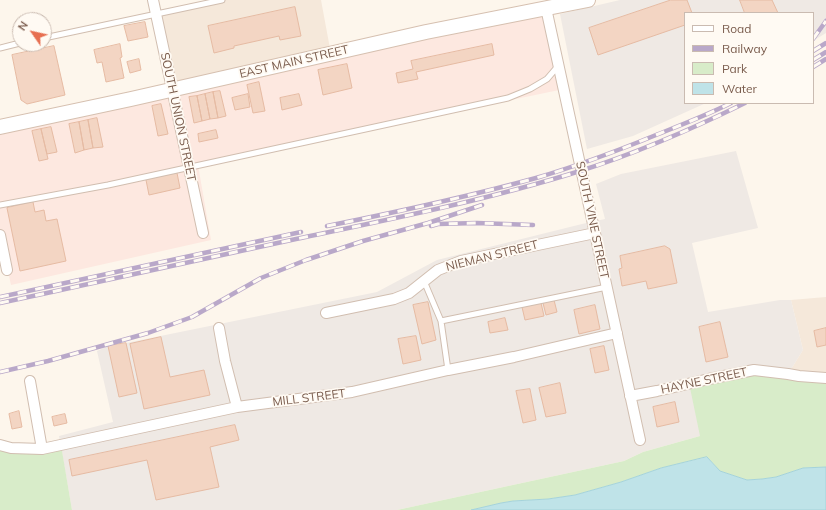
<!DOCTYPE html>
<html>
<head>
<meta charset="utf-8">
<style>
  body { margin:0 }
  #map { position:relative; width:826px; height:510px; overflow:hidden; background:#fdf6ec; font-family:Mulish,sans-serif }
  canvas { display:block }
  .legend { position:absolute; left:684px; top:12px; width:130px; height:92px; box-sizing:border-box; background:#fffaf3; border:1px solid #cabbb1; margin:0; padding:5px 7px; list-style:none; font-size:12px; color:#7a5c4d }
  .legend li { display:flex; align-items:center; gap:8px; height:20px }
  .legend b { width:20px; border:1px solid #cabbb1 }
  .north { position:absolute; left:12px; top:12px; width:40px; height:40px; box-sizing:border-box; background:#fffaf3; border:1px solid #cabbb1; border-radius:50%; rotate:304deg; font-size:11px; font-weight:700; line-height:16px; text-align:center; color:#7a5c4d }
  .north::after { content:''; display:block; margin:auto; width:14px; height:18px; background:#e76f51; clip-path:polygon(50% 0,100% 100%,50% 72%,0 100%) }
</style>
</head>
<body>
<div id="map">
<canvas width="826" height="510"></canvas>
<ul class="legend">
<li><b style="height:5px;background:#fff"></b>Road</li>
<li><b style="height:5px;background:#b9a8c9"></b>Railway</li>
<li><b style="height:11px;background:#d8ecc9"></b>Park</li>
<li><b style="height:11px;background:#bfe3e8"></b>Water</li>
</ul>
<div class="north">N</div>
</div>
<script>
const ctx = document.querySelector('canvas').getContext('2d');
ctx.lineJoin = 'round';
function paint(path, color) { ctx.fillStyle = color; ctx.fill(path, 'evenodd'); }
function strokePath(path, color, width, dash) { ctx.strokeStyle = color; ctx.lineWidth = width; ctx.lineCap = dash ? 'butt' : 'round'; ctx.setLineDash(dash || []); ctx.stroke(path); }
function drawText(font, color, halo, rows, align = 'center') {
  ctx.font = font + ' Mulish,sans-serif'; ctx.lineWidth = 3.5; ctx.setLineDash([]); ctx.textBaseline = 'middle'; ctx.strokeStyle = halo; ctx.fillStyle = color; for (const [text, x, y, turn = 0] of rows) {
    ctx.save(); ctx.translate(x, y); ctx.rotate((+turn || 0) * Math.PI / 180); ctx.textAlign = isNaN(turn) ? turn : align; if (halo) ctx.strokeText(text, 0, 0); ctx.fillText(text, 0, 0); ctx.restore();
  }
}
paint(new Path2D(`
  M 222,0 L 321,0 L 331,54 L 172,90 L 156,14 Z
  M 826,297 L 826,378 L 788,374 L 803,350 L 791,300 Z`), '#f5e8da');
paint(new Path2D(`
  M 545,0 L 588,0 L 547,8 L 564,89 L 198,165 L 211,240 L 11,285 L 0,235 L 0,127 L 546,7 Z`), '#fde8e0');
paint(new Path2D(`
  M 620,0 L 826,0 L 826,33 L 813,41 L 813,13 L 685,13 L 685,103 L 706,103 L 633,136 L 587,149 L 560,14 Z
  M 736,151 L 758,228 L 692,243 L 708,312 L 780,300 L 791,300 L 803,350 L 788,374 L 700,436 L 643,452 L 624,461 L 397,510 L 72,510 L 59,436 L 113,422 L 97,351 L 108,346 L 126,343 L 377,292 L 437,260 L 582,224 L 605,219 L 596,184 L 621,174 Z`), '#efe9e4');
paint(new Path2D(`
  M 754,370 L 826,378 L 826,467 L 803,468 L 776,477 L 762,479 L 747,480 L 720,471 L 707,457 L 661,468 L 621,482 L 575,495 L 548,499 L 513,501 L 501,503 L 471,510 L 397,510 L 624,461 L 643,452 L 700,436 L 689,383 Z
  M 0,445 L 61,445 L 72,510 L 0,510 Z`), '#d8ecc9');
const water = new Path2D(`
  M 707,457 L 720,471 L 747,480 L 762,479 L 776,477 L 803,468 L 826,467 L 826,510 L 471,510 L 501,503 L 513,501 L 548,499 L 575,495 L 621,482 L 661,468 Z`);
paint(water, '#bfe3e8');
strokePath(water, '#a5d3da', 1);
const building = new Path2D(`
  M 671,0 L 687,0 L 692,13 L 685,13 L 685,25 L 598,55 L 589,28 Z
  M 740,0 L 772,0 L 778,13 L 745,13 Z
  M 295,7 L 301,36 L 280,40 L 279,36 L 234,46 L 234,48 L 214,53 L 208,26 Z
  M 145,22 L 148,37 L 128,41 L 124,26 Z
  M 120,44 L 122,57 L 120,58 L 124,78 L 106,82 L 102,62 L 97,63 L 94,50 Z
  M 492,44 L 494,55 L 416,72 L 418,79 L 398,83 L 396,73 L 413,69 L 411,61 Z
  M 54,46 L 65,95 L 27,104 L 21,100 L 12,55 Z
  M 139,59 L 141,70 L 130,73 L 127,62 Z
  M 347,64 L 352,88 L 323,95 L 318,70 Z
  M 259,82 L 265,111 L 253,113 L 247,85 Z
  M 220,91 L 226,116 L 218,118 L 213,92 Z
  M 213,92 L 218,118 L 210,119 L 205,94 Z
  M 205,94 L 210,119 L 202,121 L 197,96 Z
  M 248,94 L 250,107 L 235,110 L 232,98 Z
  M 299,94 L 302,105 L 282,110 L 280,98 Z
  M 197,96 L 202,121 L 194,123 L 189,97 Z
  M 161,104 L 168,134 L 158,136 L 152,106 Z
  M 97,118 L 103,147 L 93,148 L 88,120 Z
  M 88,120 L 93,148 L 84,150 L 79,122 Z
  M 79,122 L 84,150 L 75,153 L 69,124 Z
  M 51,127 L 57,152 L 47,154 L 41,129 Z
  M 41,129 L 48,159 L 39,161 L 32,131 Z
  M 216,130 L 218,138 L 199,142 L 198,134 Z
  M 177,173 L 180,188 L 149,195 L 146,180 Z
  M 33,202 L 35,212 L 44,210 L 46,221 L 57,219 L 66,261 L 20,271 L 7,208 Z
  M 665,246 L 670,249 L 677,283 L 648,289 L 646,281 L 622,286 L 619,269 L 622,268 L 620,256 Z
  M 554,300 L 557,312 L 546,315 L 543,303 Z
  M 428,302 L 436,340 L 422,344 L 413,305 Z
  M 541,303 L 544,316 L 525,320 L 522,307 Z
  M 595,305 L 600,329 L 579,334 L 574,310 Z
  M 505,318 L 508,330 L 490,333 L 488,322 Z
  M 720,322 L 728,357 L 706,362 L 699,327 Z
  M 826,328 L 826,345 L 817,347 L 814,331 Z
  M 416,336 L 421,360 L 403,364 L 398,339 Z
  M 161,337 L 170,377 L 204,370 L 210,395 L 144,409 L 130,344 Z
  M 126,343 L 137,393 L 119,397 L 108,346 Z
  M 604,346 L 609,370 L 595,373 L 590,349 Z
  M 560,383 L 566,413 L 546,417 L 539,388 Z
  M 530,389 L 536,420 L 523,423 L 516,391 Z
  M 675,402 L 679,422 L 657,427 L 653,407 Z
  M 19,411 L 22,427 L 12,429 L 9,414 Z
  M 65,414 L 67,423 L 54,426 L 52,417 Z
  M 235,425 L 239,440 L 210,447 L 219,487 L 156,500 L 147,460 L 72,476 L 69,460 Z`);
paint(building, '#f3d5c3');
strokePath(building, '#e6bba3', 1);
const lane = new Path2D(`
  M 44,38 L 222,0
  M 0,48 L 20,43
  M 0,205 L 108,185 L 508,98 L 530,89 L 547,79 L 559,65
  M 424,281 L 441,321 L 448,370
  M 441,321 L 607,287`);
const street = new Path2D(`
  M 153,0 L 203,233
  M 546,8 L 640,440
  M 0,235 L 7,270
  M 326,313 L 394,299 L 409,293 L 438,270 L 461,261 L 595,233
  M 219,328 L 225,361 L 237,407
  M 30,381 L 42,449
  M 630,396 L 657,391 L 709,379 L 754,370 L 788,374 L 799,376 L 826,378
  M 0,445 L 11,448 L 42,449 L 237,407 L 352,392 L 448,370 L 514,357 L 617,333`);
const secondary = new Path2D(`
  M 0,127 L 131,99 L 426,32 L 588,0`);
strokePath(lane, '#d1beb0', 7);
strokePath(street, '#d1beb0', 12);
strokePath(secondary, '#d6c0b0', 16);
strokePath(lane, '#fff', 5);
strokePath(street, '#fff', 10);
strokePath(secondary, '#fff', 14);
const rail = new Path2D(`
  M 813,39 L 826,21
  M 813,51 L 826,43
  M 813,60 L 826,52
  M 813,67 L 826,59
  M 327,226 C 397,212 467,197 536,178 C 577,166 617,151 656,135 C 681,125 707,115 731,103
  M 431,226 L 438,224 L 477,223 L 533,225
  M 0,297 L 301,232
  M 0,303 C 99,282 198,260 296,239 C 392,219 487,200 580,171 C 637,153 692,129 745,103
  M 0,372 L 48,361 L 148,333 L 192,317 L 261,278 L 306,260 L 363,241 L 428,223 L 482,205`);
strokePath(rail, '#b9a8c9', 4.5);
strokePath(rail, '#fffaf3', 3, [9]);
drawText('12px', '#7a5c4d', '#fffaf3', [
  ["EAST MAIN STREET",294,62,-13],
  ["SOUTH UNION STREET",178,117,78],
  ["SOUTH VINE STREET",592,220,78],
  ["NIEMAN STREET",492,256,-14],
  ["HAYNE STREET",704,381,-12],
  ["MILL STREET",309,398,-7]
]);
</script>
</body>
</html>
